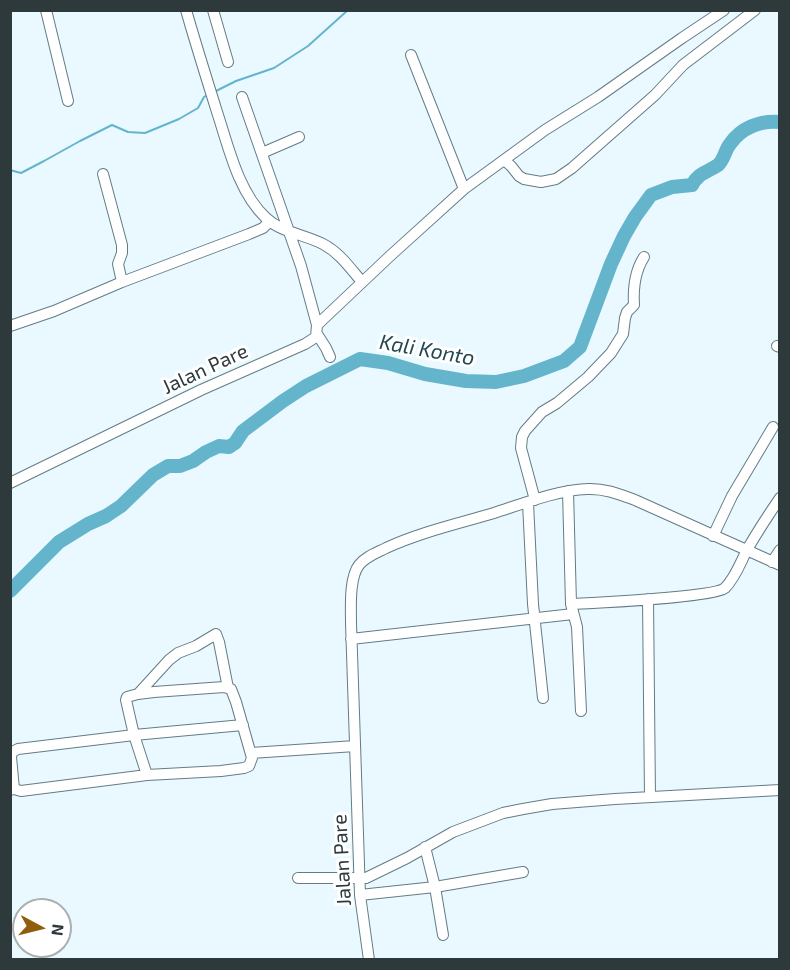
<!DOCTYPE html>
<html>
<head>
<meta charset="utf-8">
<style>
  body { margin:0 }
  #map { position:relative; width:790px; height:970px; overflow:hidden; background:#e9f9ff; font-family:"Exo 2",sans-serif }
  canvas { display:block }
  .frame { position:absolute; inset:0; border:12px solid #2e393c; pointer-events:none }
  .north { position:absolute; left:12px; top:898px; width:60px; height:60px; box-sizing:border-box; background:#fff; border:2px solid #abb0b1; border-radius:50%; rotate:97deg; font-size:16px; font-weight:700; line-height:24px; text-align:center; color:#2e393c }
  .north::after { content:''; display:block; margin:auto; width:21px; height:27px; background:#8f5d0b; clip-path:polygon(50% 0,100% 100%,50% 72%,0 100%) }
</style>
</head>
<body>
<div id="map">
<canvas width="790" height="970"></canvas>
<div class="frame"></div>
<div class="north">N</div>
</div>
<script>
const ctx = document.querySelector('canvas').getContext('2d');
ctx.lineJoin = 'round';
function strokePath(path, color, width, dash) { ctx.strokeStyle = color; ctx.lineWidth = width; ctx.lineCap = dash ? 'butt' : 'round'; ctx.setLineDash(dash || []); ctx.stroke(path); }
function drawText(font, color, halo, rows, align = 'center') {
  ctx.font = font + ' "Exo 2",sans-serif'; ctx.lineWidth = 6; ctx.setLineDash([]); ctx.textBaseline = 'middle'; ctx.strokeStyle = halo; ctx.fillStyle = color; for (const [text, x, y, turn = 0] of rows) {
    ctx.save(); ctx.translate(x, y); ctx.rotate((+turn || 0) * Math.PI / 180); ctx.textAlign = isNaN(turn) ? turn : align; if (halo) ctx.strokeText(text, 0, 0); ctx.fillText(text, 0, 0); ctx.restore();
  }
}
strokePath(new Path2D(`
  M 214,92 L 236,81 L 274,68 L 308,46 L 348,10
  M 10,170 L 21,173 L 44,161 L 80,141 L 112,125 L 128,132 L 145,133 L 179,119 L 198,108 L 204,97 L 209,94`), '#64b5cc', 2);
strokePath(new Path2D(`
  M 10,591 L 59,542 L 88,524 L 106,516 L 121,506 L 153,475 L 168,466 L 180,466 L 193,461 L 206,452 L 219,446 L 229,447 L 235,443 L 243,431 L 283,401 L 306,386 L 360,359 L 388,363 L 425,374 L 466,381 L 496,382 L 524,376 L 564,361 L 580,347 L 611,264 L 624,236 L 635,217 L 651,195 L 672,187 L 692,185 C 698,173 708,172 718,165 C 724,160 725,150 730,144 C 741,128 760,120 780,122`), '#64b5cc', 14);
const minor = new Path2D(`
  M 46,10 L 68,101
  M 186,10 C 196,45 207,80 218,115 C 229,149 239,193 266,218 C 282,233 304,234 323,244 C 340,253 350,268 362,282
  M 213,10 L 228,62
  M 411,55 L 464,189
  M 262,153 L 299,137
  M 504,160 L 511,166 L 519,176 L 524,179 L 541,182 L 556,179 L 572,168 L 655,95 L 683,65 L 755,10
  M 103,174 L 122,245 L 122,253 L 118,264 L 122,282
  M 317,325 L 390,256 L 464,189 L 545,130 L 598,97 L 682,38 L 724,10
  M 10,326 L 54,311 L 122,282 L 249,234 L 263,228 L 270,221
  M 317,334 L 326,348 L 330,357
  M 777,346 L 780,347
  M 10,483 L 201,390 L 305,344 L 316,337 L 317,325 L 301,266 L 242,97
  M 568,491 L 571,604 L 577,627 L 581,711
  M 535,500 L 521,448 L 522,437 L 525,431 L 542,412 L 557,403 L 588,377 L 611,353 L 623,334 L 625,318 L 627,312 L 634,305 C 633,289 635,271 644,257
  M 528,503 L 533,604 L 543,698
  M 713,536 L 732,496 L 773,427
  M 772,562 L 780,550
  M 648,599 L 650,797
  M 571,604 C 593,603 715,597 725,588 C 736,577 741,561 748,548 C 758,531 769,514 780,498
  M 351,639 L 573,614
  M 138,694 L 169,660 L 178,653 L 196,646 L 216,634 L 219,642 L 228,688
  M 251,753 L 355,746
  M 14,789 L 11,757 L 12,752 L 18,749 L 134,735 L 243,725
  M 10,790 L 14,789 L 21,791 L 147,775 L 221,771 L 244,768 L 249,766 L 252,758 L 236,702 L 231,689 L 224,687 L 154,692 L 138,694 L 127,697 L 126,700 L 134,735 L 147,775
  M 425,847 L 435,887 L 443,935
  M 298,878 L 366,878 L 407,858 L 453,832 L 503,813 L 523,809 L 552,804 L 615,799 L 780,790
  M 360,895 L 435,887 L 523,872
  M 369,960 L 360,895 L 351,623 C 351,608 349,578 359,565 C 365,557 376,553 386,548 C 421,532 457,524 494,513 C 522,504 558,490 587,489 C 604,488 619,494 635,500 L 780,565`);
strokePath(minor, '#637c84', 12);
strokePath(minor, '#fff', 10);
drawText('20px', '#2e393c', '#fff', [
  ["Jalan Pare",205,369,-25],
  ["Jalan Pare",342,860,-93]
]);
drawText('italic 21px', '#214751', '#fff', [
  ["Kali Konto",427,350,10]
]);
</script>
</body>
</html>
